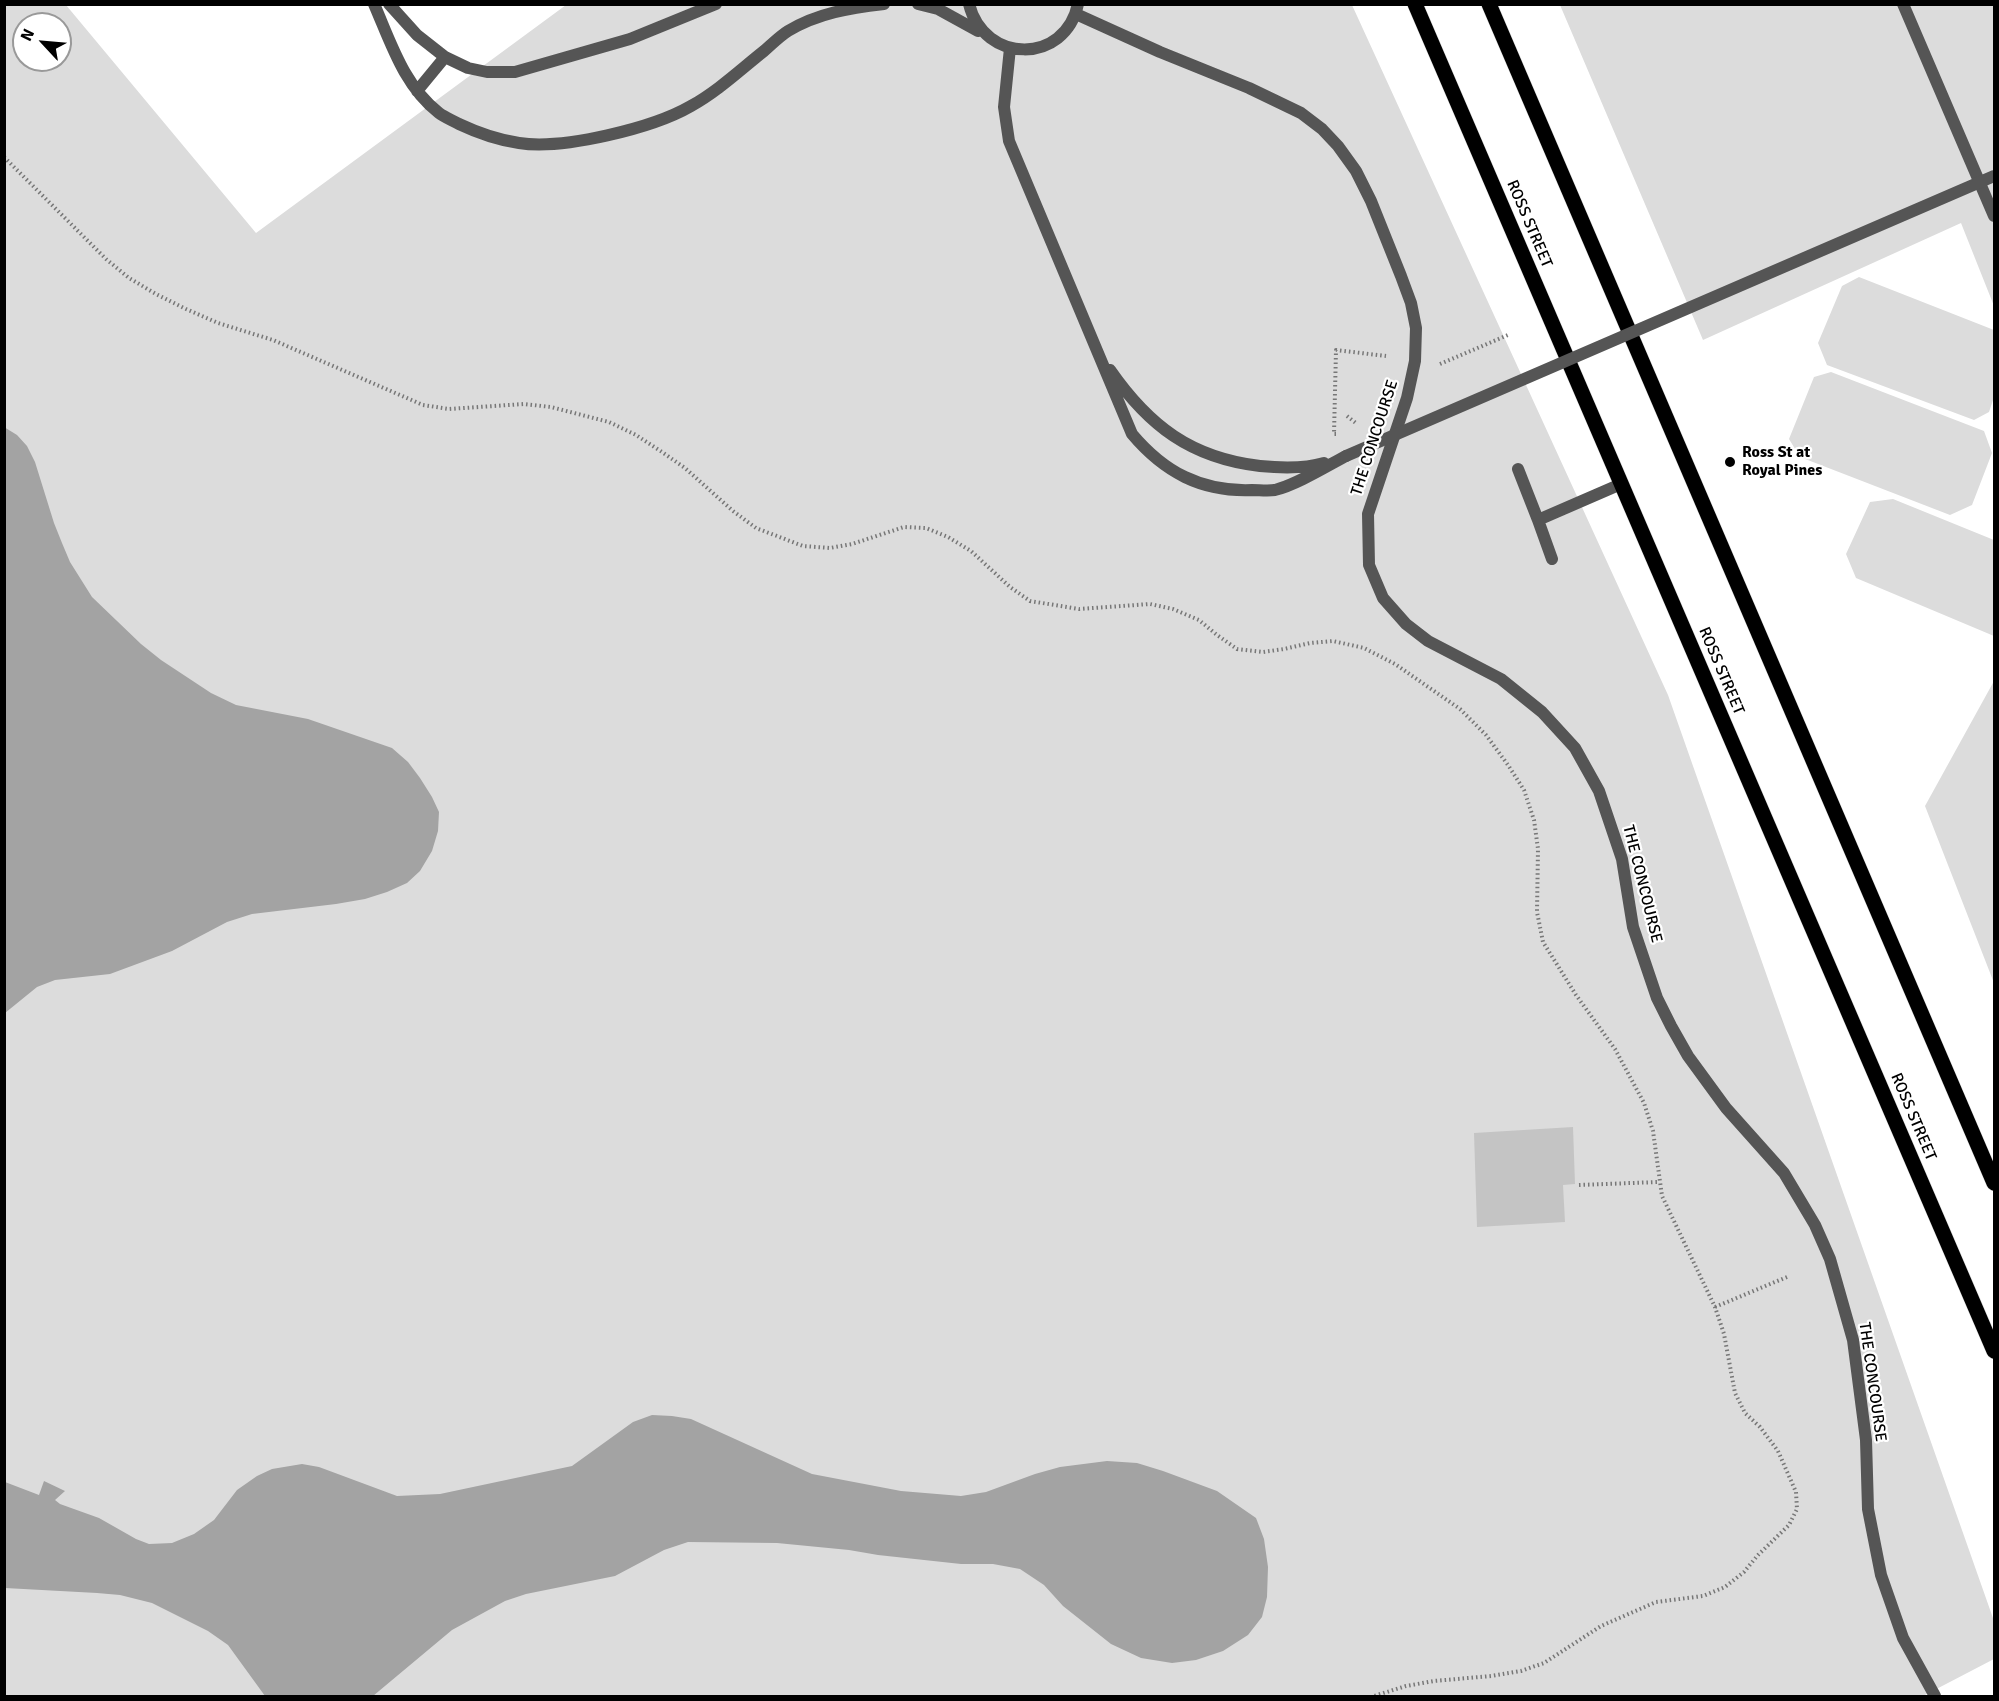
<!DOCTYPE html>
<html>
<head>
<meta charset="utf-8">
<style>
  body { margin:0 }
  #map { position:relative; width:1999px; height:1701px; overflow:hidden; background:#fff; font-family:Signika,sans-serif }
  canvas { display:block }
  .frame { position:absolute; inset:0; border:6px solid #000; pointer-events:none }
  .north { position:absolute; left:12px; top:12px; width:60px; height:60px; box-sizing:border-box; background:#fff; border:2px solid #999; border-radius:50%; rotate:296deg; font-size:16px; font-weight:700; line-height:24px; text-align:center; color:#000 }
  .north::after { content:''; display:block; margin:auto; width:21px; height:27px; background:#000; clip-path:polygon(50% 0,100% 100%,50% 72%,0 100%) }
</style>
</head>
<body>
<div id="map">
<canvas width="1999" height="1701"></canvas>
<div class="frame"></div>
<div class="north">N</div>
</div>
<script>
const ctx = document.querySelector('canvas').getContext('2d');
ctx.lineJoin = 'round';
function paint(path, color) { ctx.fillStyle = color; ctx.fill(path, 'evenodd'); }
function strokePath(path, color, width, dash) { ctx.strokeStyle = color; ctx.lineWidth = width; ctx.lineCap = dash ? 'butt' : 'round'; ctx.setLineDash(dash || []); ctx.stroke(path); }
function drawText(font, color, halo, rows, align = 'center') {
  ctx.font = font + ' Signika,sans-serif'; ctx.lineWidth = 4.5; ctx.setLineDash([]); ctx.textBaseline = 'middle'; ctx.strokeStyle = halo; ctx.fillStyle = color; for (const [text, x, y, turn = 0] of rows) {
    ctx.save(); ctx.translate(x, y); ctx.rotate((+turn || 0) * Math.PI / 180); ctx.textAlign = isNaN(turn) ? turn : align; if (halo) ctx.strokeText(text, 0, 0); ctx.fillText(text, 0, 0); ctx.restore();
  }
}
paint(new Path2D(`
  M 5,5 L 66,5 L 256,233 L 566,5 L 1352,5 L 1668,695 L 1994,1621 L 1994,1659 L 1923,1696 L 5,1696 ZM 24,24 L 60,24 L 60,60 L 24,60 Z
  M 1560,5 L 1994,5 L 1994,306 L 1961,223 L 1703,340 Z
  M 1859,277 L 1994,330 L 1994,397 L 1989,412 L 1974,420 L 1827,365 L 1818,343 L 1842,286 Z
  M 1831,372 L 1984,431 L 1992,453 L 1972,505 L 1950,515 L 1800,457 L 1789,439 L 1814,377 Z
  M 1893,499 L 1994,540 L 1994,636 L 1856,578 L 1846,554 L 1870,502 Z
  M 1994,681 L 1994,983 L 1925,806 Z`), '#dcdcdc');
paint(new Path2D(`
  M 4,427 L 17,435 L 27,446 L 35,462 L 54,523 L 62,543 L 70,562 L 92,597 L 141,644 L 161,660 L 211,693 L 236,705 L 308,719 L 392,748 L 408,762 L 420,778 L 432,797 L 439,812 L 438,831 L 432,851 L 420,871 L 407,883 L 387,892 L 365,899 L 336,904 L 252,914 L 227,922 L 172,951 L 110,974 L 55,980 L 37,987 L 5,1013 Z
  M 652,1415 L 672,1416 L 691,1419 L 812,1474 L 901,1491 L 961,1496 L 986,1492 L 1035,1474 L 1060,1467 L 1107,1461 L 1137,1463 L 1163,1471 L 1217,1491 L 1256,1518 L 1264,1539 L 1268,1567 L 1267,1597 L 1262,1617 L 1248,1635 L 1223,1651 L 1196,1660 L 1172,1663 L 1141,1658 L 1111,1644 L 1063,1606 L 1044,1585 L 1020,1569 L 993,1564 L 961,1564 L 878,1555 L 849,1550 L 777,1543 L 688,1542 L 664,1550 L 615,1576 L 526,1594 L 505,1601 L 452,1630 L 373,1696 L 265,1696 L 228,1645 L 208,1631 L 152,1603 L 120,1595 L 97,1593 L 5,1588 L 5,1482 L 39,1495 L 44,1481 L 65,1491 L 55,1500 L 60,1504 L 99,1518 L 136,1539 L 149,1544 L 172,1543 L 194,1534 L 214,1520 L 237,1490 L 257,1476 L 272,1469 L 302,1464 L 319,1467 L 397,1496 L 440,1494 L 572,1466 L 633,1422 Z`), '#a3a3a3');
paint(new Path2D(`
  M 1573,1127 L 1575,1184 L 1563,1185 L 1565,1222 L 1477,1227 L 1474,1133 Z`), '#c4c4c4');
const primary = new Path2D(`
  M 1415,4 L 1994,1351
  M 1489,4 L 1994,1183`);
strokePath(primary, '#dbdbdb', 16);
strokePath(new Path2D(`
  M 4,157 L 106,259 L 129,278 L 156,294 L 186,309 L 218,323 L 273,340 L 423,405 L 449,409 L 524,404 L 551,407 L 609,422 L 636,435 L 662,452 L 685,468 L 733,511 L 756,528 L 803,546 L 830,548 L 852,544 L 904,527 L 926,528 L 948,537 L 971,551 L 1010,587 L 1030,601 L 1079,609 L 1150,604 L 1173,609 L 1199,620 L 1217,635 L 1237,649 L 1263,652 L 1284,649 L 1310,643 L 1333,641 L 1364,648 L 1395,664 L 1460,709 L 1486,735 L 1508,765 L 1524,790 L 1534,820 L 1538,849 L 1537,912 L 1543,942 L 1576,995 L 1615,1049 L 1644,1103 L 1653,1131 L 1662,1196 L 1715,1307 L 1724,1334 L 1735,1393 L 1745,1413 L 1760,1427 L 1778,1451 L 1796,1492 L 1797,1509 L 1789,1525 L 1758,1555 L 1744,1572 L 1725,1587 L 1703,1596 L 1656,1602 L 1601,1626 L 1544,1663 L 1521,1671 L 1491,1676 L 1434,1681 L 1406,1686 L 1374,1696
  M 1440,364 L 1508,335
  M 1347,416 L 1357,424
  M 1336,434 L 1334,434 L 1336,350 L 1386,356
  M 1579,1185 L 1658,1182
  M 1715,1307 L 1787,1277`), '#777', 4, [1.5, 3]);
strokePath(new Path2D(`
  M 1903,4 L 1994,216
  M 1518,469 L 1538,520
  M 1552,559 L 1538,520 L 1621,484`), '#555', 12);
strokePath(new Path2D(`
  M 374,4 C 391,43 404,86 439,113 C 444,117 452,120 459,124 C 478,133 498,140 519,143 C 563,150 653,128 691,106 C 718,91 740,70 764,51 C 772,44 780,36 788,31 C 818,13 850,8 884,4
  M 389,4 L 417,35 L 445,57 L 468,68 L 487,72 L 515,72 L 630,39 L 716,4
  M 918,4 L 938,9 L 978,31
  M 969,4 C 984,64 1065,65 1078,4
  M 1076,14 L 1160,52 L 1249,88 L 1301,113 L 1322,129 L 1338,146 L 1356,171 L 1371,201 L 1401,276 L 1411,303 L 1416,328 L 1415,361 L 1407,398 L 1368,514 L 1369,565 L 1383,598 L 1406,624 L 1428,641 L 1501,679 L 1542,712 L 1575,748 L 1599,791 L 1622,859 L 1633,927 L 1657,998 L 1671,1026 L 1688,1056 L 1726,1108 L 1784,1173 L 1815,1225 L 1830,1259 L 1853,1340 L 1866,1440 L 1868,1509 L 1881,1575 L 1903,1638 L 1935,1696
  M 1010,48 L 1004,107 L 1009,141 L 1132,434 C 1164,472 1201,492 1252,490 C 1259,490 1268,491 1275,490 C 1296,485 1327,466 1346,456
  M 417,91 L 445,57
  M 1110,370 C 1149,426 1191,458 1260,466 C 1281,468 1304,469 1324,463`), '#555', 12);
strokePath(primary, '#000', 15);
strokePath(new Path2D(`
  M 1346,456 L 1994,176`), '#555', 12);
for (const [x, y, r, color] of [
  [1730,462,6,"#000"]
]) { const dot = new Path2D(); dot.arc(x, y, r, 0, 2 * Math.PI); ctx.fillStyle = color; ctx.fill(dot); strokePath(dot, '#fff', 2); }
drawText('16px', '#000', '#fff', [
  ["ROSS STREET",1529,224,67],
  ["THE CONCOURSE",1375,438,-72],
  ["ROSS STREET",1721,671,67],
  ["THE CONCOURSE",1642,884,76],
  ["ROSS STREET",1913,1117,67],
  ["THE CONCOURSE",1872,1382,82]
]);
drawText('bold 16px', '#000', '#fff', [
  ["Ross St at",1742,453],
  ["Royal Pines",1742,471]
], 'left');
</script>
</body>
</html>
